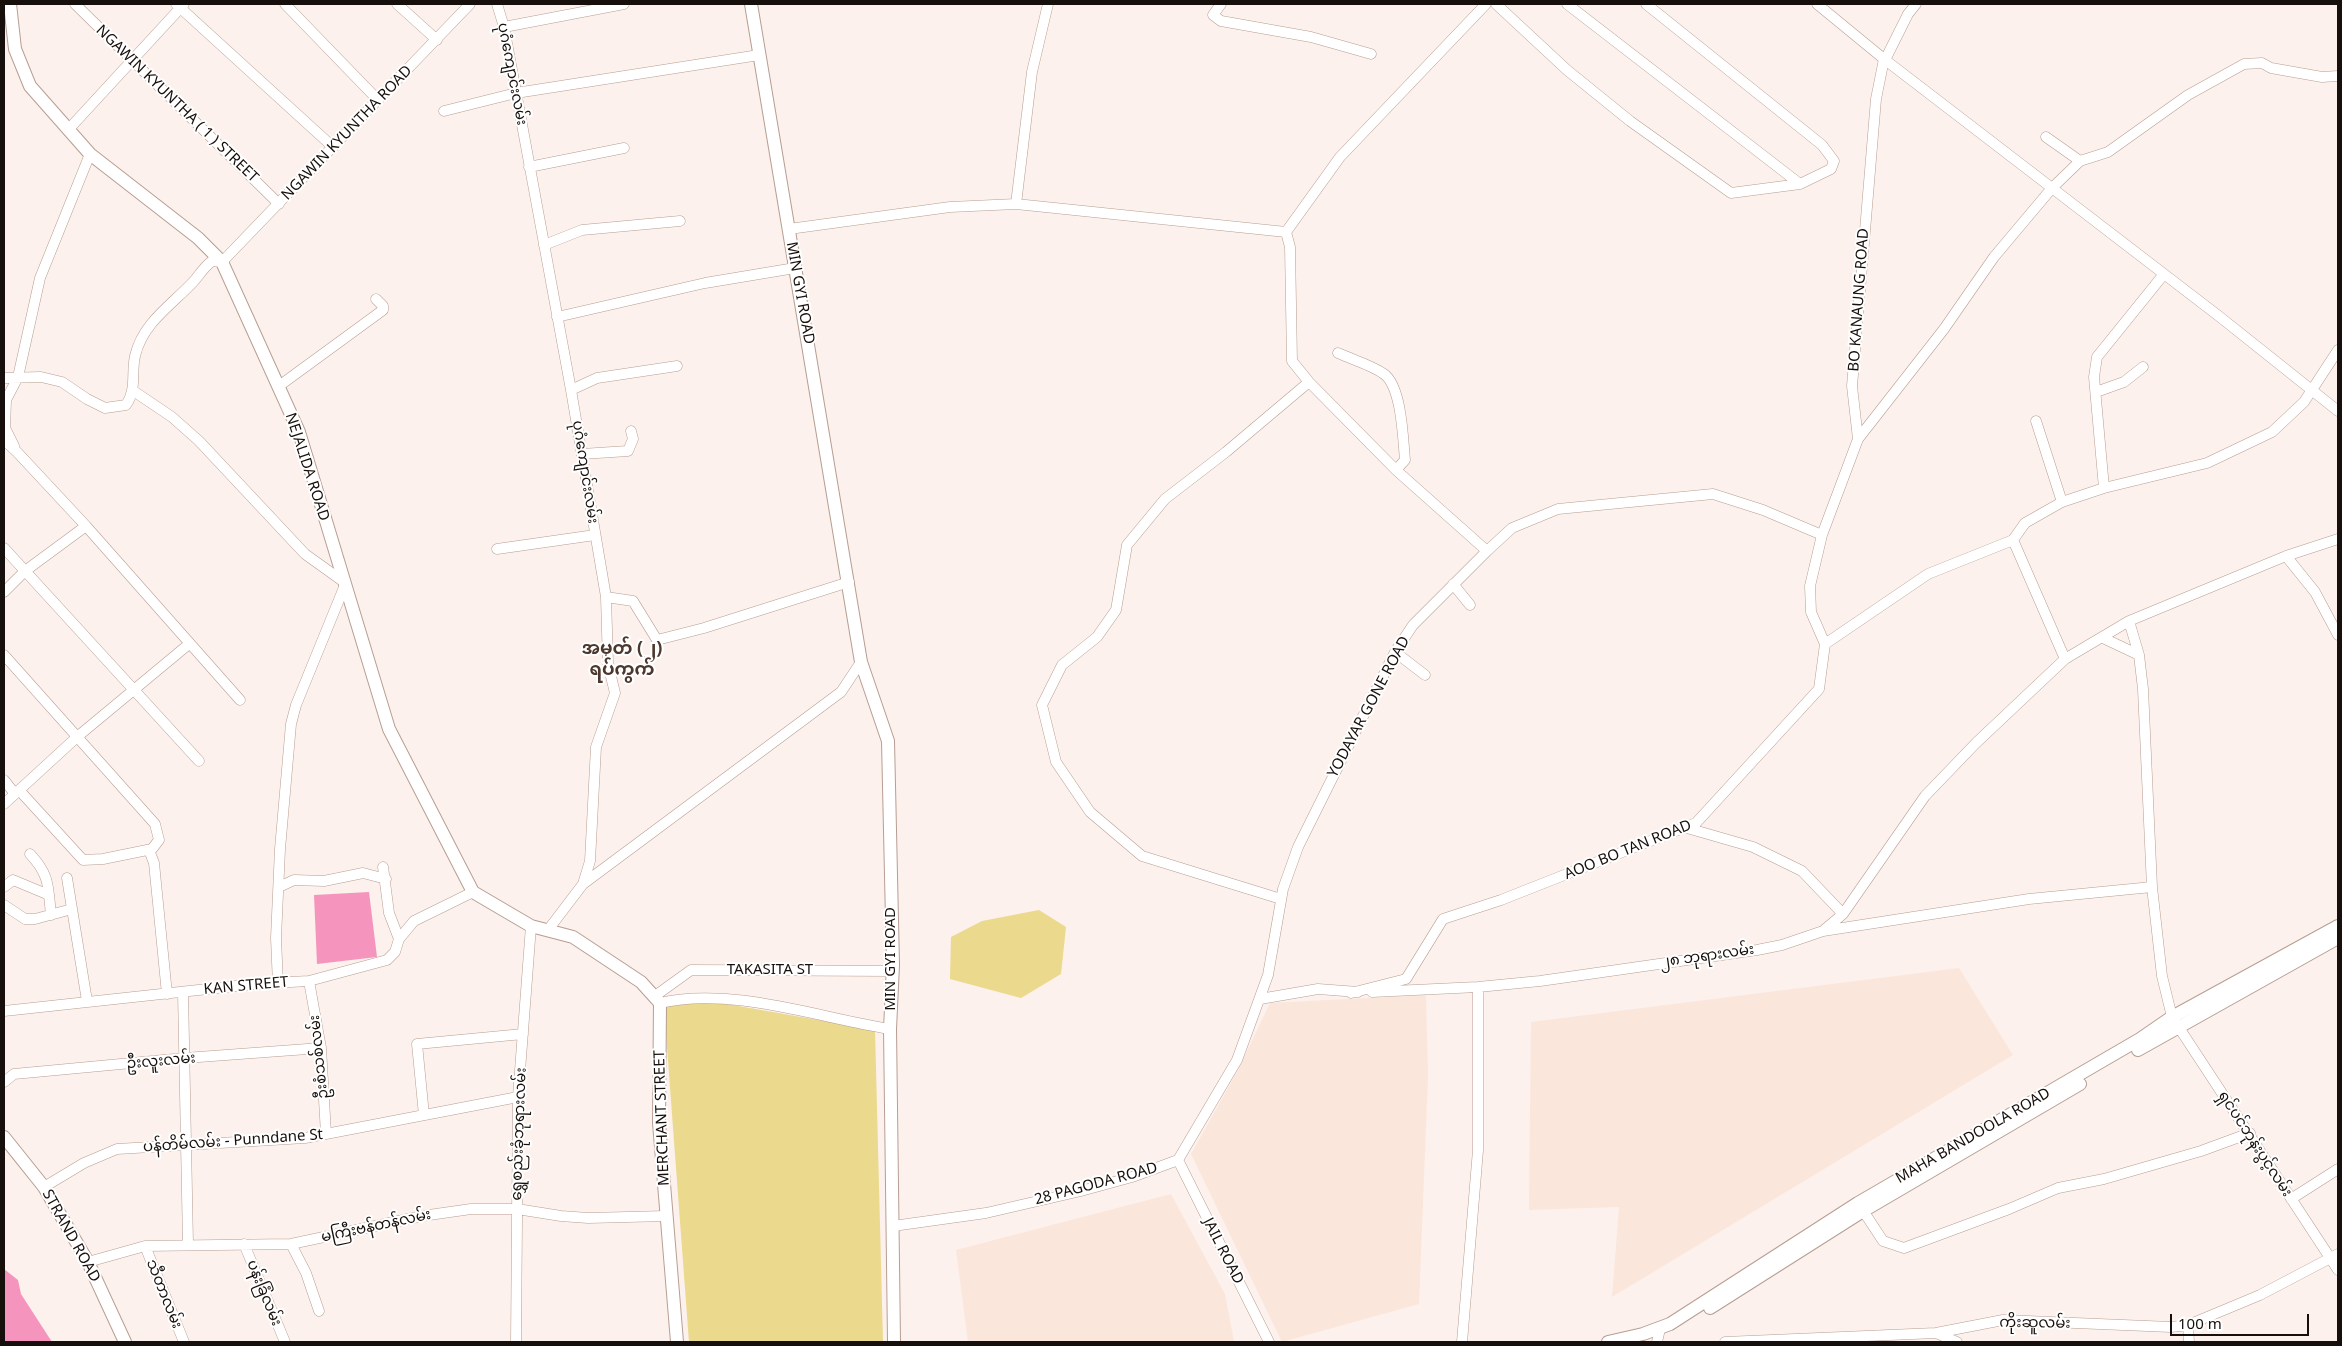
<!DOCTYPE html>
<html>
<head>
<meta charset="utf-8">
<style>
  body { margin:0 }
  #map { position:relative; width:2342px; height:1346px; overflow:hidden; background:#fcf1ec; font-family:"Noto Sans",sans-serif }
  canvas { display:block }
  .frame { position:absolute; inset:0; border:5px solid #170f0b; pointer-events:none }
  .scale { position:absolute; left:2170px; top:1314px; width:139px; height:22px; box-sizing:border-box; border:2px solid #170f0b; border-top:0; padding-left:6px; font-size:15px; line-height:18px; white-space:nowrap; color:#170f0b; -webkit-text-stroke:4px #fff; paint-order:stroke }
</style>
</head>
<body>
<div id="map">
<canvas width="2342" height="1346"></canvas>
<div class="frame"></div>
<div class="scale">100 m</div>
</div>
<script>
const ctx = document.querySelector('canvas').getContext('2d');
ctx.lineJoin = 'round';
function paint(path, color) { ctx.fillStyle = color; ctx.fill(path, 'evenodd'); }
function strokePath(path, color, width, dash) { ctx.strokeStyle = color; ctx.lineWidth = width; ctx.lineCap = dash ? 'butt' : 'round'; ctx.setLineDash(dash || []); ctx.stroke(path); }
function drawText(font, color, halo, rows, align = 'center') {
  ctx.font = font + ' "Noto Sans","Noto Sans Myanmar",sans-serif'; ctx.lineWidth = 4; ctx.setLineDash([]); ctx.textBaseline = 'middle'; ctx.strokeStyle = halo; ctx.fillStyle = color; for (const [text, x, y, turn = 0] of rows) {
    ctx.save(); ctx.translate(x, y); ctx.rotate((+turn || 0) * Math.PI / 180); ctx.textAlign = isNaN(turn) ? turn : align; if (halo) ctx.strokeText(text, 0, 0); ctx.fillText(text, 0, 0); ctx.restore();
  }
}
paint(new Path2D(`
  M 1959,968 L 2013,1055 L 1612,1297 L 1619,1207 L 1529,1210 L 1531,1022 Z
  M 1426,995 L 1428,1077 L 1419,1304 L 1282,1342 L 1191,1154 L 1237,1072 L 1270,1003 Z
  M 1171,1194 L 1225,1294 L 1234,1342 L 968,1342 L 956,1250 Z`), '#fbe6dc');
paint(new Path2D(`
  M 1039,910 L 1066,927 L 1061,974 L 1021,998 L 950,979 L 951,937 L 982,921 Z
  M 676,995 L 875,1030 L 883,1342 L 689,1342 L 664,1007 Z`), '#ebd98d');
paint(new Path2D(`
  M 369,892 L 377,957 L 317,964 L 314,895 Z
  M 4,1269 L 18,1280 L 21,1294 L 52,1342 L 4,1342 Z`), '#f595bd');
const minor = new Path2D(`
  M 75,4 L 279,204
  M 176,4 L 333,147
  M 285,4 L 378,100
  M 397,4 L 437,40
  M 497,4 L 504,27 L 571,390 L 606,597 L 608,664 L 615,693 L 596,747 L 590,861 L 583,884 L 548,930
  M 1221,4 L 1213,15 L 1221,21 L 1311,37 L 1371,54
  M 1486,4 L 1340,157 L 1286,232 L 1290,247 L 1292,361 L 1309,382 L 1396,470 L 1487,551
  M 1496,4 L 1567,70 L 1630,121 L 1731,193 L 1800,184 L 1831,169 L 1834,161 L 1822,145 L 1646,4
  M 1567,4 L 1800,184
  M 1817,4 L 1884,59 L 2220,317 L 2338,411
  M 504,27 L 624,4
  M 1885,60 L 1908,14 L 1916,4
  M 444,111 L 516,93 L 759,55
  M 68,130 L 184,4
  M 2046,137 L 2080,161
  M 529,167 L 624,148
  M 1016,204 L 1032,72 L 1048,4
  M 789,229 L 950,207 L 1016,204 L 1286,232
  M 544,245 L 582,230 L 680,221
  M 557,317 L 705,283 L 795,268
  M 1338,353 C 1353,360 1372,365 1384,374 C 1402,387 1403,440 1405,460 L 1396,470
  M 4,378 L 41,377 L 62,382 L 87,399 L 105,408 L 126,405 C 137,389 131,374 135,356 C 143,322 172,305 194,281 C 200,274 204,267 212,261 L 222,262 L 470,4
  M 279,386 L 383,310 L 383,306 L 376,299
  M 132,390 L 172,417 L 199,441 L 305,554 L 344,582
  M 571,390 L 597,378 L 677,366
  M 2096,392 L 2124,382 L 2143,367
  M 2036,421 L 2062,502
  M 1858,439 L 1944,329 L 1994,257 L 2052,188 L 2080,161 L 2108,152 L 2188,95 L 2244,64 L 2262,63 L 2271,68 L 2322,77 L 2338,76
  M 4,440 L 17,452 L 86,526 L 240,700
  M 14,446 L 5,428 L 6,400 L 18,377 L 40,278 L 90,154
  M 582,454 L 628,451 L 633,439 L 631,431
  M 2104,488 L 2094,377 L 2097,357 L 2164,274
  M 2013,540 L 2065,659
  M 4,548 L 199,761
  M 497,549 L 595,535
  M 2286,556 L 2315,592 L 2338,635
  M 1453,584 L 1470,605
  M 4,592 L 25,571 L 86,526
  M 606,597 L 633,601 L 657,640 L 704,628 L 849,582
  M 2129,621 L 2139,655 L 2143,689 L 2152,887 L 2162,976 L 2172,1017 L 2338,1270
  M 2103,638 L 2139,655
  M 1825,644 L 1928,574 L 2013,540 L 2025,523 L 2062,502 L 2104,488 L 2207,463 L 2272,432 L 2304,402 L 2338,350
  M 1395,652 L 1425,675
  M 4,655 L 155,824 L 159,840 L 152,849 L 103,859 L 83,860 L 19,790
  M 4,780 L 15,794
  M 4,804 L 77,737 L 189,644
  M 1687,828 L 1753,847 L 1802,871 L 1843,914
  M 149,850 L 154,863 L 167,994
  M 30,854 C 50,875 48,887 51,915
  M 67,878 L 87,1001
  M 583,884 L 841,692 L 861,662
  M 4,887 L 13,880 L 49,895
  M 279,887 L 294,880 L 324,881 L 363,873 L 386,879
  M 1281,899 L 1142,856 L 1090,812 L 1056,762 L 1042,705 L 1062,665 L 1097,637 L 1116,610 L 1127,545 L 1165,499 L 1226,452 L 1309,382
  M 4,905 L 25,919 L 35,919 L 72,909
  M 1824,930 L 1843,914 L 1925,796 L 1976,743 L 2065,659 L 2129,621 L 2286,556 L 2338,539
  M 399,939 L 414,921 L 473,892
  M 309,981 L 321,1048 L 326,1134
  M 278,984 L 276,938 L 280,849 L 291,724 L 296,705 L 345,585
  M 183,992 L 188,1244
  M 1372,992 L 1478,987 L 1540,981 L 1757,950 L 1782,945 L 1823,931 L 2029,899 L 2152,887
  M 1351,993 L 1406,979 L 1443,919 L 1501,900 L 1696,823 L 1819,689 L 1825,644 L 1811,612 L 1810,586 L 1822,535 L 1858,439 L 1852,386 L 1876,99 L 1884,59
  M 655,996 L 691,970 L 893,971
  M 1260,999 L 1318,989 L 1358,992
  M 660,1003 C 730,986 820,1018 890,1029
  M 4,1011 L 254,984 L 309,981 L 387,960 L 395,952 L 399,939 L 389,913 L 383,867
  M 4,1082 L 14,1074 L 185,1058 L 321,1048
  M 424,1115 L 417,1044 L 523,1034
  M 1178,1160 L 1269,1342
  M 44,1187 L 84,1163 L 117,1149 L 305,1138 L 518,1097
  M 2291,1199 L 2338,1169
  M 1860,1206 L 1883,1241 L 1904,1248 L 2009,1209 L 2058,1188 L 2104,1179 L 2201,1151 L 2250,1133
  M 893,1226 L 986,1213 L 1081,1191 L 1132,1177 L 1178,1160 L 1237,1060 L 1268,975 L 1283,889 L 1298,847 L 1395,652 L 1413,625 L 1487,551 L 1512,528 L 1558,509 L 1713,494 L 1763,510 L 1822,535
  M 244,1244 L 285,1342
  M 291,1244 L 306,1273 L 319,1311
  M 145,1246 L 184,1342
  M 88,1262 L 145,1246 L 291,1244 L 422,1216 L 471,1209 L 517,1209 L 561,1216 L 588,1218 L 666,1216
  M 2188,1325 L 2189,1342
  M 1936,1333 L 1957,1342
  M 516,1342 L 518,1097 L 531,926
  M 1462,1342 L 1478,1150 L 1478,987
  M 1657,1342 L 1660,1329
  M 1725,1342 L 1936,1333 L 2003,1320 L 2171,1327 L 2188,1325 L 2260,1295 L 2338,1254`);
const major = new Path2D(`
  M 10,4 L 15,49 L 30,86 L 90,154 L 198,238 L 222,262 L 299,432 L 389,729 L 473,892 L 531,926 L 573,937 L 641,982 L 660,1003 L 659,1123 L 677,1342
  M 751,4 L 861,662 L 888,741 L 893,965 L 890,1029 L 894,1342
  M 2138,1050 L 2338,938
  M 4,1137 L 44,1187 L 88,1262 L 125,1342
  M 1710,1308 L 1863,1211 L 2080,1084
  M 1608,1342 L 1643,1334 L 1670,1324 L 1858,1203 L 2140,1039 L 2172,1017 L 2338,926`);
strokePath(minor, '#b79e92', 11);
strokePath(major, '#b79e92', 14);
strokePath(minor, '#fff', 10);
strokePath(major, '#fff', 12);
drawText('15px', '#170f0b', '#fff', [
  ["ပုဂံကျောင်းလမ်း",512,74,79],
  ["NGAWIN KYUNTHA ( 1 ) STREET",177,104,44],
  ["NGAWIN KYUNTHA ROAD",347,133,-46],
  ["MIN GYI ROAD",800,293,80],
  ["BO KANAUNG ROAD",1859,300,-86],
  ["NEJALIDA ROAD",307,467,72],
  ["ပုဂံကျောင်းလမ်း",585,472,81],
  ["YODAYAR GONE ROAD",1369,707,-62],
  ["AOO BO TAN ROAD",1628,850,-22],
  ["၂၈ ဘုရားလမ်း",1707,956,-8],
  ["MIN GYI ROAD",891,959,-90],
  ["TAKASITA ST",770,970],
  ["KAN STREET",246,986,-5],
  ["ဦးစံသစ်လမ်း",319,1057,-96],
  ["ဦးလူးလမ်း",161,1061,-5],
  ["MERCHANT STREET",662,1118,-92],
  ["ရွှေစည်းခုံဘုရားလမ်း",519,1134,-88],
  ["MAHA BANDOOLA ROAD",1973,1136,-30],
  ["ပန်တိမ်လမ်း - Punndane St",233,1141,-4],
  ["ရှင်ပင်ဘုန်းပွင့်လမ်း",2255,1144,57],
  ["28 PAGODA ROAD",1096,1184,-15],
  ["မကြီးဗန်တန်လမ်း",376,1226,-12],
  ["STRAND ROAD",71,1236,61],
  ["JAIL ROAD",1223,1251,63],
  ["ပန်းခြံလမ်း",264,1293,68],
  ["သီတာလမ်း",164,1294,68],
  ["ကိုးဆူလမ်း",2035,1323,1]
]);
drawText('bold 18px', '#4d382e', '#fff', [
  ["အမှတ် (၂)",622,649],
  ["ရပ်ကွက်",622,670]
]);
</script>
</body>
</html>
